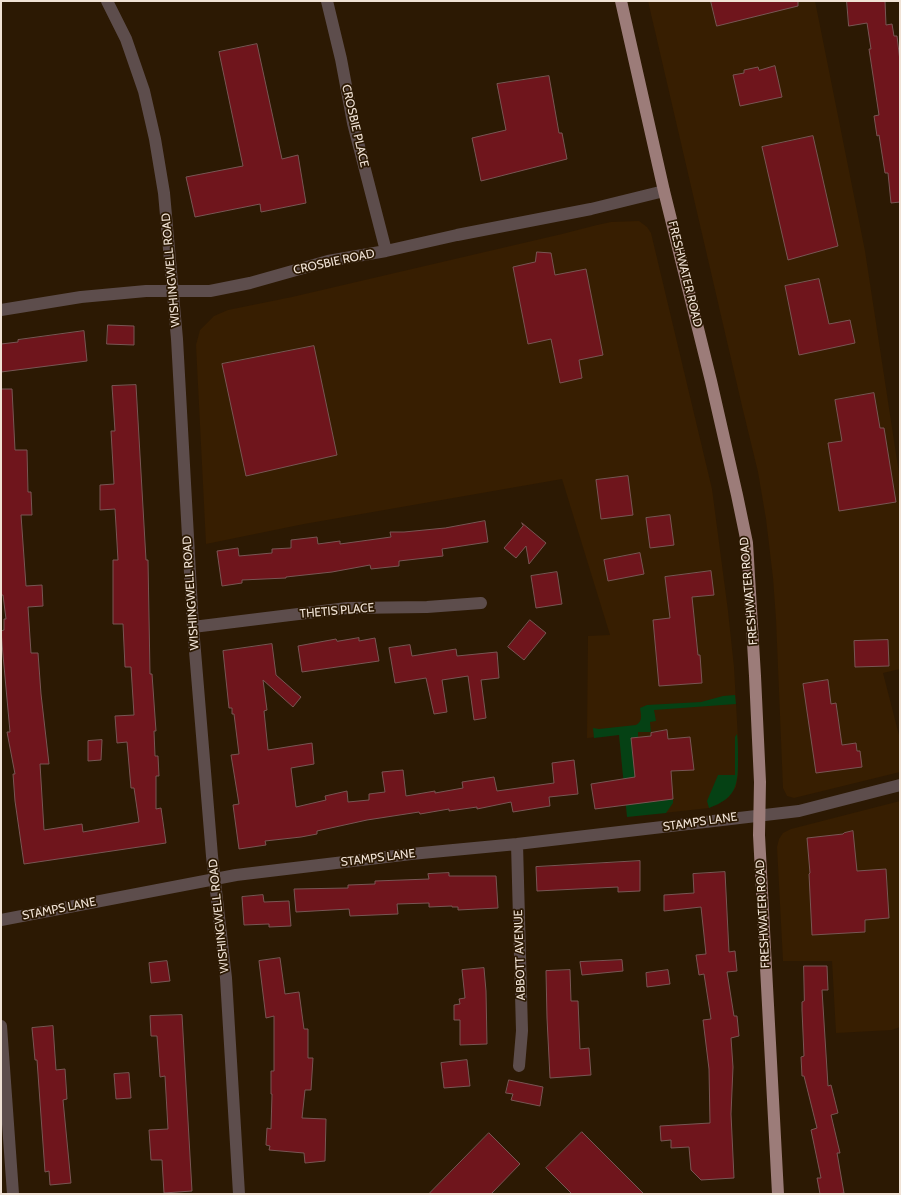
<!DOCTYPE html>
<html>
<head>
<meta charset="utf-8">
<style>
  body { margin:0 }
  #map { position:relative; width:901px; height:1195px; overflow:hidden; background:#2c1903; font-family:Cabin,sans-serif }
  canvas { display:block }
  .frame { position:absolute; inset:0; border:2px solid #f0e2d5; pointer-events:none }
</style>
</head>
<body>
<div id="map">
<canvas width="901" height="1195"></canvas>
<div class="frame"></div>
</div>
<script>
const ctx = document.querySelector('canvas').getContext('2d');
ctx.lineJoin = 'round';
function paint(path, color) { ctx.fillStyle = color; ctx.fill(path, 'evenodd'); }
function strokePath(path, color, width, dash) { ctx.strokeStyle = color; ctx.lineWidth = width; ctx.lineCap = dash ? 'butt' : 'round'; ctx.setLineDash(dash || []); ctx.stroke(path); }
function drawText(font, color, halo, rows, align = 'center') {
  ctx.font = font + ' Cabin,sans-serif'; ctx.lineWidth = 3.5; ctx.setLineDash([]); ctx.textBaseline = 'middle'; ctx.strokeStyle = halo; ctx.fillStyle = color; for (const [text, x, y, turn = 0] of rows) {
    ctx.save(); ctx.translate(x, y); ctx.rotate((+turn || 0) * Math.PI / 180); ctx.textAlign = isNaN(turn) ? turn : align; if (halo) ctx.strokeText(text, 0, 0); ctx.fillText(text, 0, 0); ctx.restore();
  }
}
paint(new Path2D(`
  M 648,1 L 815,1 L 865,251 L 900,480 L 900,669 L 883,673 L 900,739 L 900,772 L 794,798 L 787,796 L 783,788 L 776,619 L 773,578 L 766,519 L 758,472 L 742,406 Z
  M 639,221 L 647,227 L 651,233 L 712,489 L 728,611 L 734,667 L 738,739 L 738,775 L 736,787 L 729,797 L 720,803 L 709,808 L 627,817 L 619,735 L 587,738 L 588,636 L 610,635 L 562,479 L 304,524 L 206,544 L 196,345 L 200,330 L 214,316 L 228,310 L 292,297 L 562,234 L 597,225 L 611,222 Z
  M 900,801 L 900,1027 L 892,1030 L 836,1033 L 832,961 L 783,961 L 777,847 L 779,839 L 783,833 L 791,829 Z`), '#371e01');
paint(new Path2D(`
  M 735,695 L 736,704 L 654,710 L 656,721 L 650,722 L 651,732 L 638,732 L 638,737 L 631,738 L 633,758 L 642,803 L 673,799 L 673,803 L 666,813 L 627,817 L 619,735 L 594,738 L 593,728 L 599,729 L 636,725 C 643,721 641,715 640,708 L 647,705 L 701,702 L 723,696 Z
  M 737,734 C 738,742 738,751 738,759 C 738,786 736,798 709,808 L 707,801 L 718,775 L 735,775 L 735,737 Z`), '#054114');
const building = new Path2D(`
  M 711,1 L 798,1 L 798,6 L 717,26 Z
  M 847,1 L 885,1 L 886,25 L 892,24 L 894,36 L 897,36 L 900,61 L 900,202 L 891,203 L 888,173 L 885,173 L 879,135 L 877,136 L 874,116 L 879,115 L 869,49 L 871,49 L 867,23 L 849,26 Z
  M 257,44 L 282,159 L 298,155 L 306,203 L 261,212 L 260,204 L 195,217 L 186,177 L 243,166 L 219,52 Z
  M 775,66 L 782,97 L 740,106 L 733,75 L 744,73 L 744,70 L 758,67 L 759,70 Z
  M 549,76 L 559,133 L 562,133 L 567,159 L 481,181 L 472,138 L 506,130 L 497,84 Z
  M 813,136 L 838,246 L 788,260 L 762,147 Z
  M 537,252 L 551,253 L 555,275 L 586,269 L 603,355 L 579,360 L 582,378 L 560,383 L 551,339 L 528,344 L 513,267 L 535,262 Z
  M 819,279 L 829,324 L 850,320 L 855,343 L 799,355 L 785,286 Z
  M 108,325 L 134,326 L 134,345 L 107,344 Z
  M 84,331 L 87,361 L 1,372 L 1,344 L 18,342 L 18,340 Z
  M 314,346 L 337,455 L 246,476 L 222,364 Z
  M 136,385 L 146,560 L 148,560 L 150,674 L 152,674 L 156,731 L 154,731 L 155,756 L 158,756 L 159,776 L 156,776 L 156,809 L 161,808 L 166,843 L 24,864 L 15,801 L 13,774 L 15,774 L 7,732 L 10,732 L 3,655 L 1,631 L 4,630 L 4,619 L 6,619 L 3,595 L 1,595 L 1,389 L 12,389 L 15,450 L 27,450 L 28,492 L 31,492 L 32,515 L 21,515 L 26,586 L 42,585 L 43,606 L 28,607 L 31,653 L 38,653 L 41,694 L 49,764 L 40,764 L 44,830 L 82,824 L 83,832 L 139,822 L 134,788 L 131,788 L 127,742 L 117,743 L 115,716 L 134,715 L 131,667 L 125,667 L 123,624 L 113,624 L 113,560 L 118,560 L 115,509 L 100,510 L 100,485 L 114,484 L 111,431 L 115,431 L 112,386 Z
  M 874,393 L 880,428 L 884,428 L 896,502 L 839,511 L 828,443 L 842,441 L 835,400 Z
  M 628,476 L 633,515 L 601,519 L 596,480 Z
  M 670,515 L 674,545 L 650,548 L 646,518 Z
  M 485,521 L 488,542 L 442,549 L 443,556 L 399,561 L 399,566 L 371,569 L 370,565 L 332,572 L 286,577 L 286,578 L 242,580 L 242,583 L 222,586 L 217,551 L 238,548 L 239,556 L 272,553 L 272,549 L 291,548 L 291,540 L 317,537 L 318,544 L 340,541 L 340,544 L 391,537 L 390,532 L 404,532 L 445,528 Z
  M 522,523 L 546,543 L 529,564 L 526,546 L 516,558 L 504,548 L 523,526 Z
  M 640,553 L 644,574 L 608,581 L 604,560 Z
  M 711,571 L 714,595 L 692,597 L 698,655 L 700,655 L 702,683 L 659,686 L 653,620 L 670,618 L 665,577 Z
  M 557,572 L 562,604 L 536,608 L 531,576 Z
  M 530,620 L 546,633 L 524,660 L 508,647 Z
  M 359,638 L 359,641 L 375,638 L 379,661 L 302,672 L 298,646 L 336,639 L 337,641 Z
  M 888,640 L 889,666 L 855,667 L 854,641 Z
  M 272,644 L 276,675 L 301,697 L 293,707 L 263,680 L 267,710 L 264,711 L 268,750 L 312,743 L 314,764 L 291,768 L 296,807 L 326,800 L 325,796 L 347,791 L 348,802 L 369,800 L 369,794 L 385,792 L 382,772 L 403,770 L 406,796 L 435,791 L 435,793 L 463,788 L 462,782 L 494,777 L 497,791 L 554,783 L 552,763 L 574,760 L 578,794 L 549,797 L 550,806 L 513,812 L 511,802 L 477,809 L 477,807 L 449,811 L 449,809 L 420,814 L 419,812 L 367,820 L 317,831 L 317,834 L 301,837 L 265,841 L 266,845 L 239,849 L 233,805 L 239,804 L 231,755 L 239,754 L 234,714 L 232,714 L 232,708 L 229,708 L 223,651 Z
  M 410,645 L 412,656 L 456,649 L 457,656 L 497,652 L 499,678 L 481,680 L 486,718 L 474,720 L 468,676 L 442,680 L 447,712 L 434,714 L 426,678 L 395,683 L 389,648 Z
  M 828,680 L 831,704 L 836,703 L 842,745 L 856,743 L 857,751 L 860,751 L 862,767 L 816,773 L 803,684 Z
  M 667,730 L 668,739 L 690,737 L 694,770 L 671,771 L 673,799 L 595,809 L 591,784 L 635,777 L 631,738 L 651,736 L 651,733 Z
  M 102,740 L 101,760 L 88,761 L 88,741 Z
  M 853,831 L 857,871 L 886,869 L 889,918 L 865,920 L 865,932 L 812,935 L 809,874 L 810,873 L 807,838 L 843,834 L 844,833 Z
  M 640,861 L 640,891 L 618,892 L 618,887 L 537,891 L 536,867 Z
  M 725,872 L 729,952 L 735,951 L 737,971 L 727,972 L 734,1016 L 737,1016 L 739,1036 L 731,1038 L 733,1067 L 731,1114 L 734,1178 L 701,1180 L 691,1170 L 689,1147 L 671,1148 L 671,1140 L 661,1141 L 660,1126 L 710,1123 L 709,1069 L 703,1020 L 711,1019 L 704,974 L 699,975 L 696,955 L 706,954 L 701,907 L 664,911 L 664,895 L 694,893 L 693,874 Z
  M 449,873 L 449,876 L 496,876 L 498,908 L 458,910 L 458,907 L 452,907 L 452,906 L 429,907 L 429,903 L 397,904 L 398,914 L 350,916 L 349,909 L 296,912 L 294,889 L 348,888 L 348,885 L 375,884 L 375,881 L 429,879 L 428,874 Z
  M 263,895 L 264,902 L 289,901 L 291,926 L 269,927 L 269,924 L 244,925 L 242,897 Z
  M 280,958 L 285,994 L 299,992 L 304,1029 L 308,1029 L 308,1058 L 313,1058 L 311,1090 L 305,1090 L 302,1118 L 326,1119 L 325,1161 L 305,1163 L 304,1153 L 269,1150 L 270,1146 L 266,1145 L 267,1128 L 271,1129 L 272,1094 L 271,1094 L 271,1071 L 274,1071 L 274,1016 L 266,1018 L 259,961 Z
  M 622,960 L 623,971 L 582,975 L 580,962 Z
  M 167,961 L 170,981 L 151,983 L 149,963 Z
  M 804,966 L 827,966 L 828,990 L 822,990 L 828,1086 L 831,1085 L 838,1113 L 831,1115 L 840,1153 L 837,1153 L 844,1193 L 837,1194 L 820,1194 L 817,1178 L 821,1178 L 811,1130 L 817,1128 L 804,1076 L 802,1076 L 801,1057 L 804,1056 L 802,1010 L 802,1002 L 804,1001 Z
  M 484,968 L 486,991 L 487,1044 L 460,1045 L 460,1020 L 454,1020 L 454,1005 L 460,1004 L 459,999 L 465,998 L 462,970 Z
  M 570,970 L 571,1001 L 578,1001 L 580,1049 L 589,1048 L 591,1075 L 550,1078 L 547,1018 L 546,971 Z
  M 668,970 L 670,984 L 647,987 L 646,973 Z
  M 182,1015 L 192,1191 L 164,1193 L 162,1160 L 151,1160 L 149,1130 L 168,1129 L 165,1076 L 160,1077 L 157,1036 L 151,1036 L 150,1016 Z
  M 53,1026 L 56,1070 L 65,1069 L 67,1099 L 63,1100 L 71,1183 L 50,1185 L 49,1171 L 45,1172 L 37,1060 L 35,1060 L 32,1028 Z
  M 467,1060 L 470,1086 L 444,1088 L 441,1063 Z
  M 129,1073 L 131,1098 L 116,1099 L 114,1074 Z
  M 509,1080 L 543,1087 L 540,1106 L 511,1100 L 513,1094 L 506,1093 Z
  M 582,1132 L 644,1194 L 572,1194 L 546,1168 Z
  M 489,1133 L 520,1164 L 491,1194 L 429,1194 Z`);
paint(building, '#6f151c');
strokePath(building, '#785654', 1);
strokePath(new Path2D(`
  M 107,1 L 126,39 L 144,91 L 155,139 L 164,193 L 177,339 L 193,627 L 212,856 L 226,978 L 239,1194
  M 327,1 L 341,59 L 353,123 L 386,251
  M 1,310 L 81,297 L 146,291 L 210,291 L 250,283 L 328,261 L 386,251 L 457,235 L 591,209 L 664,191
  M 193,627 L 347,608 L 427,607 L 481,603
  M 517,844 L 522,1031 L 519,1066
  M 1,920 L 236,875 L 411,854 L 517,844 L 799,811 L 900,785
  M 1,1026 L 13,1194`), '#5d4d4c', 12);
strokePath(new Path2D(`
  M 621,1 L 664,191 L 711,381 L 737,495 L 747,543 L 755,676 L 760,782 L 759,835 L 778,1194`), '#9c7c79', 12);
drawText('12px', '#f0e2d5', '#2c1903', [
  ["CROSBIE PLACE",355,126,77],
  ["CROSBIE ROAD",334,262,-12],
  ["WISHINGWELL ROAD",171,270,-95],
  ["FRESHWATER ROAD",685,274,76],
  ["FRESHWATER ROAD",749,591,-95],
  ["WISHINGWELL ROAD",191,593,-94],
  ["THETIS PLACE",337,611,-5],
  ["STAMPS LANE",700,822,-8],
  ["STAMPS LANE",378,858,-7],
  ["STAMPS LANE",59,909,-11],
  ["FRESHWATER ROAD",763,914,-93],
  ["WISHINGWELL ROAD",219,916,-96],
  ["ABBOTT AVENUE",520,955,-92]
]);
</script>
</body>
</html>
